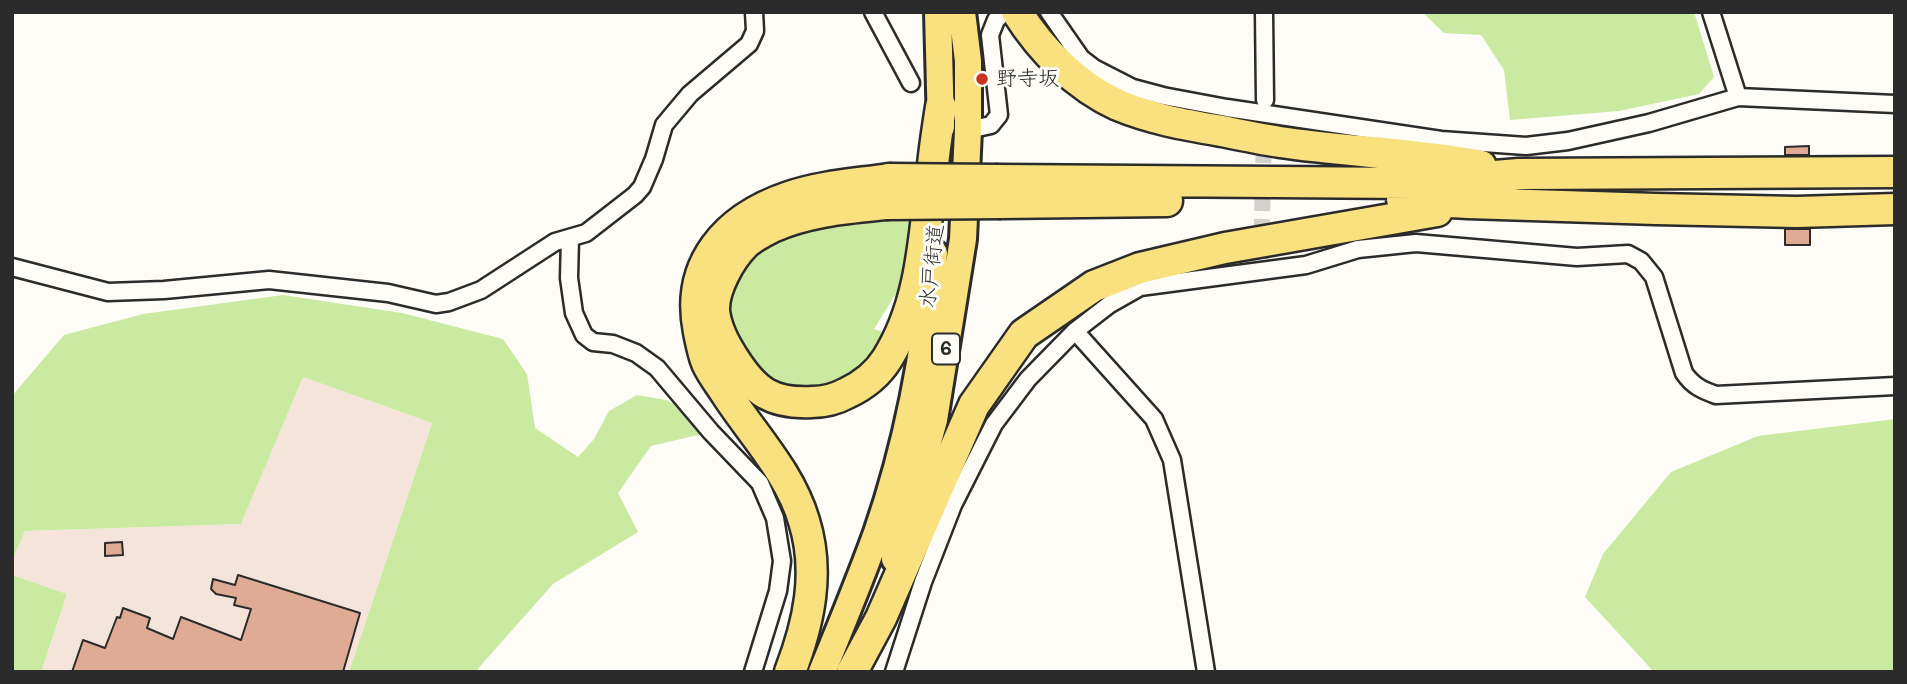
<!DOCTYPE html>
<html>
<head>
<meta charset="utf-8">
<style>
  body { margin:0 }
  #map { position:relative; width:1907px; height:684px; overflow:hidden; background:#fdfcf7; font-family:Mali,sans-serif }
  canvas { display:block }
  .frame { position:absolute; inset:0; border:14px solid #2b2b2b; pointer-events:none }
</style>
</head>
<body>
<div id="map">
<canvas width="1907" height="684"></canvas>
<div class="frame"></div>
</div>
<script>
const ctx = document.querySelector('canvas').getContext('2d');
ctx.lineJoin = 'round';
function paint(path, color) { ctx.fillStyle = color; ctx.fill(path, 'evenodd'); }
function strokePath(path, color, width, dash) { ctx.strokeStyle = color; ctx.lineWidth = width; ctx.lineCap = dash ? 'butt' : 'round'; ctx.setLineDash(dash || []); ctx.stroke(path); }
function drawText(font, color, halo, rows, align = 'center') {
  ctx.font = font + ' Mali,"Klee One",sans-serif'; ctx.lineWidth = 6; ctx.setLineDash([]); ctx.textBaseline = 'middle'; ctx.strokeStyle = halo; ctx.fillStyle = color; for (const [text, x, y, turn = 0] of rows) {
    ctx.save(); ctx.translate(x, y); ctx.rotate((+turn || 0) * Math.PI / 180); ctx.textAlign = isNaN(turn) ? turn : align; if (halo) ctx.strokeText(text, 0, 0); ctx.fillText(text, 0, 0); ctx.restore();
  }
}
paint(new Path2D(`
  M 303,377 L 432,423 L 349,672 L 41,672 L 67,594 L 12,575 L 12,561 L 25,531 L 241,524 Z`), '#f4e4d9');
paint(new Path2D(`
  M 1422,12 L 1694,12 L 1714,77 L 1699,94 L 1619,111 L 1510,120 L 1504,70 L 1481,35 L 1444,33 Z
  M 912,214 L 905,279 L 874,329 L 892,336 L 869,368 L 814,392 L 770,385 L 738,354 L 726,309 L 742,263 L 798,225 Z
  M 283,295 L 402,313 L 503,339 L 527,374 L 535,428 L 578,457 L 594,439 L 609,411 L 637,395 L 666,400 L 686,410 L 702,434 L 651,446 L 618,493 L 638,532 L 553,584 L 475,672 L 349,672 L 432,423 L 303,377 L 241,524 L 25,531 L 12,561 L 12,396 L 64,335 L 143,314 Z
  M 1895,419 L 1895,672 L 1654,672 L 1585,597 L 1603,554 L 1671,472 L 1758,436 Z
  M 12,575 L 67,594 L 41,672 L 12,672 Z`), '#caeaa2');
const building = new Path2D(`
  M 1809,146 L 1809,155 L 1785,155 L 1785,147 Z
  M 1785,229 L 1810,229 L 1810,245 L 1785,245 Z
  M 122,542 L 123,555 L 105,556 L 105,543 Z
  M 238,575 L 360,613 L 343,672 L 72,672 L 83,640 L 105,648 L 117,617 L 120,618 L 123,608 L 150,618 L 147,628 L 173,639 L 181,617 L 241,640 L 251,609 L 234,605 L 236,598 L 216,594 L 211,589 L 213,579 L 235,585 Z`);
paint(building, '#dfab94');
strokePath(building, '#2b2b2b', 2);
strokePath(new Path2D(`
  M 1261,259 L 1264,134`), '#d3d2ce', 16, [16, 8]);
const minor = new Path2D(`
  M 873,12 L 911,83
  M 1049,12 L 1081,58 L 1094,68 L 1133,88 L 1163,96 L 1227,108 L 1441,140 L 1526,146 L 1568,141 L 1649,123 L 1738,97 L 1895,104
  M 1264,12 L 1265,100
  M 1711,12 L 1738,97
  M 968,130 L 991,125 L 999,115 L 990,35 L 996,20 L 1004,12
  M 570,238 L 569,278 L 574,313 L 584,335 L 593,342 L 613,344 L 636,353 L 657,368 L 711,432 L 760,483 L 775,518 L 782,561 L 778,591 L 753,672
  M 12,267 L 108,292 L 164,290 L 269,280 L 388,293 L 436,304 L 449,302 L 481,290 L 555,242 L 586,233 L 635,195 L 642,187 L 654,159 L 664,125 L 690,94 L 749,44 L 755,31 L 754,12
  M 1075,331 L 1154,419 L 1172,460 L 1206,672
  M 894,672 L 923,582 L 953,505 L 994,424 L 1028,379 L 1075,331 L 1110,304 L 1140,287 L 1306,265 L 1358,249 L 1416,243 L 1577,257 L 1628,254 L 1641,261 L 1654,277 L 1684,373 C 1693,386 1702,390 1716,395 L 1895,386`);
const trunk = new Path2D(`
  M 938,12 L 941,127
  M 895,559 L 934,420 L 963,239 L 968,130 L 968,61 L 962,12
  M 822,672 C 841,626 860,580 877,533 C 908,443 926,347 934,253`);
const motorway = new Path2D(`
  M 1017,12 C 1041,50 1076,86 1118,105 C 1151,119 1187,125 1222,131 C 1241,135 1260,139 1280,142 C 1347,152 1415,153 1481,166
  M 998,180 L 1411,183 L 1519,174 L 1895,172
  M 1402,199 L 1468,203 L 1656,209 L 1797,212 L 1895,209
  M 1001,203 L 1167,201
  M 886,204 C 847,208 808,211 772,227 C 764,231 751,238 745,244 C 730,259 713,289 714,311 C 716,329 724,344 734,359 C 755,392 772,404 812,402 C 825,402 836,399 847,393 C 864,385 877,375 887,359 C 924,300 924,231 933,165 C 935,145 938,126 941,107
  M 790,672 C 809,623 820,572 804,521 C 790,473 754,436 727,395 C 720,384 712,374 707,363 C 703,353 701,342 699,332 C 685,263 727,218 789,197 C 821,186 856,184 889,179
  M 852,672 L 881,618 L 974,405 L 1024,334 L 1094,286 L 1140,268 L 1225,248 L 1437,211`);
strokePath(minor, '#2b2b2b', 21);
strokePath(trunk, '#2b2b2b', 32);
strokePath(motorway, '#2b2b2b', 35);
strokePath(minor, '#fdfcf7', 16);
strokePath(trunk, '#fae180', 26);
strokePath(motorway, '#fae180', 30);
const motorwayBridge = new Path2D(`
  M 889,179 L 998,180
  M 886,204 L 1001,203`);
strokePath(motorwayBridge, '#2b2b2b', 35, []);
strokePath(motorwayBridge, '#fae180', 30);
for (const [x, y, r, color] of [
  [982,79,7,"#c8321e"]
]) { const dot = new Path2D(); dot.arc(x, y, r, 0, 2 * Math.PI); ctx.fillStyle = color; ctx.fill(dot); strokePath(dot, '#fdfcf7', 2.5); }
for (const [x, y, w] of [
  [946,349,28]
]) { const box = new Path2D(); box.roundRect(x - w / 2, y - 15.5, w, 31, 5); ctx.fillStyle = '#fdfcf7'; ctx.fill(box); strokePath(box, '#2b2b2b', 2); }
drawText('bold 19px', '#2b2b2b', null, [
  ["6",946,349]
]);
drawText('21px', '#2b2b2b', '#fdfcf7', [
  ["野寺坂",996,79]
], 'left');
drawText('21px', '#2b2b2b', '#fdfcf7', [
  ["水戸街道",932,266,-84]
]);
</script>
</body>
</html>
